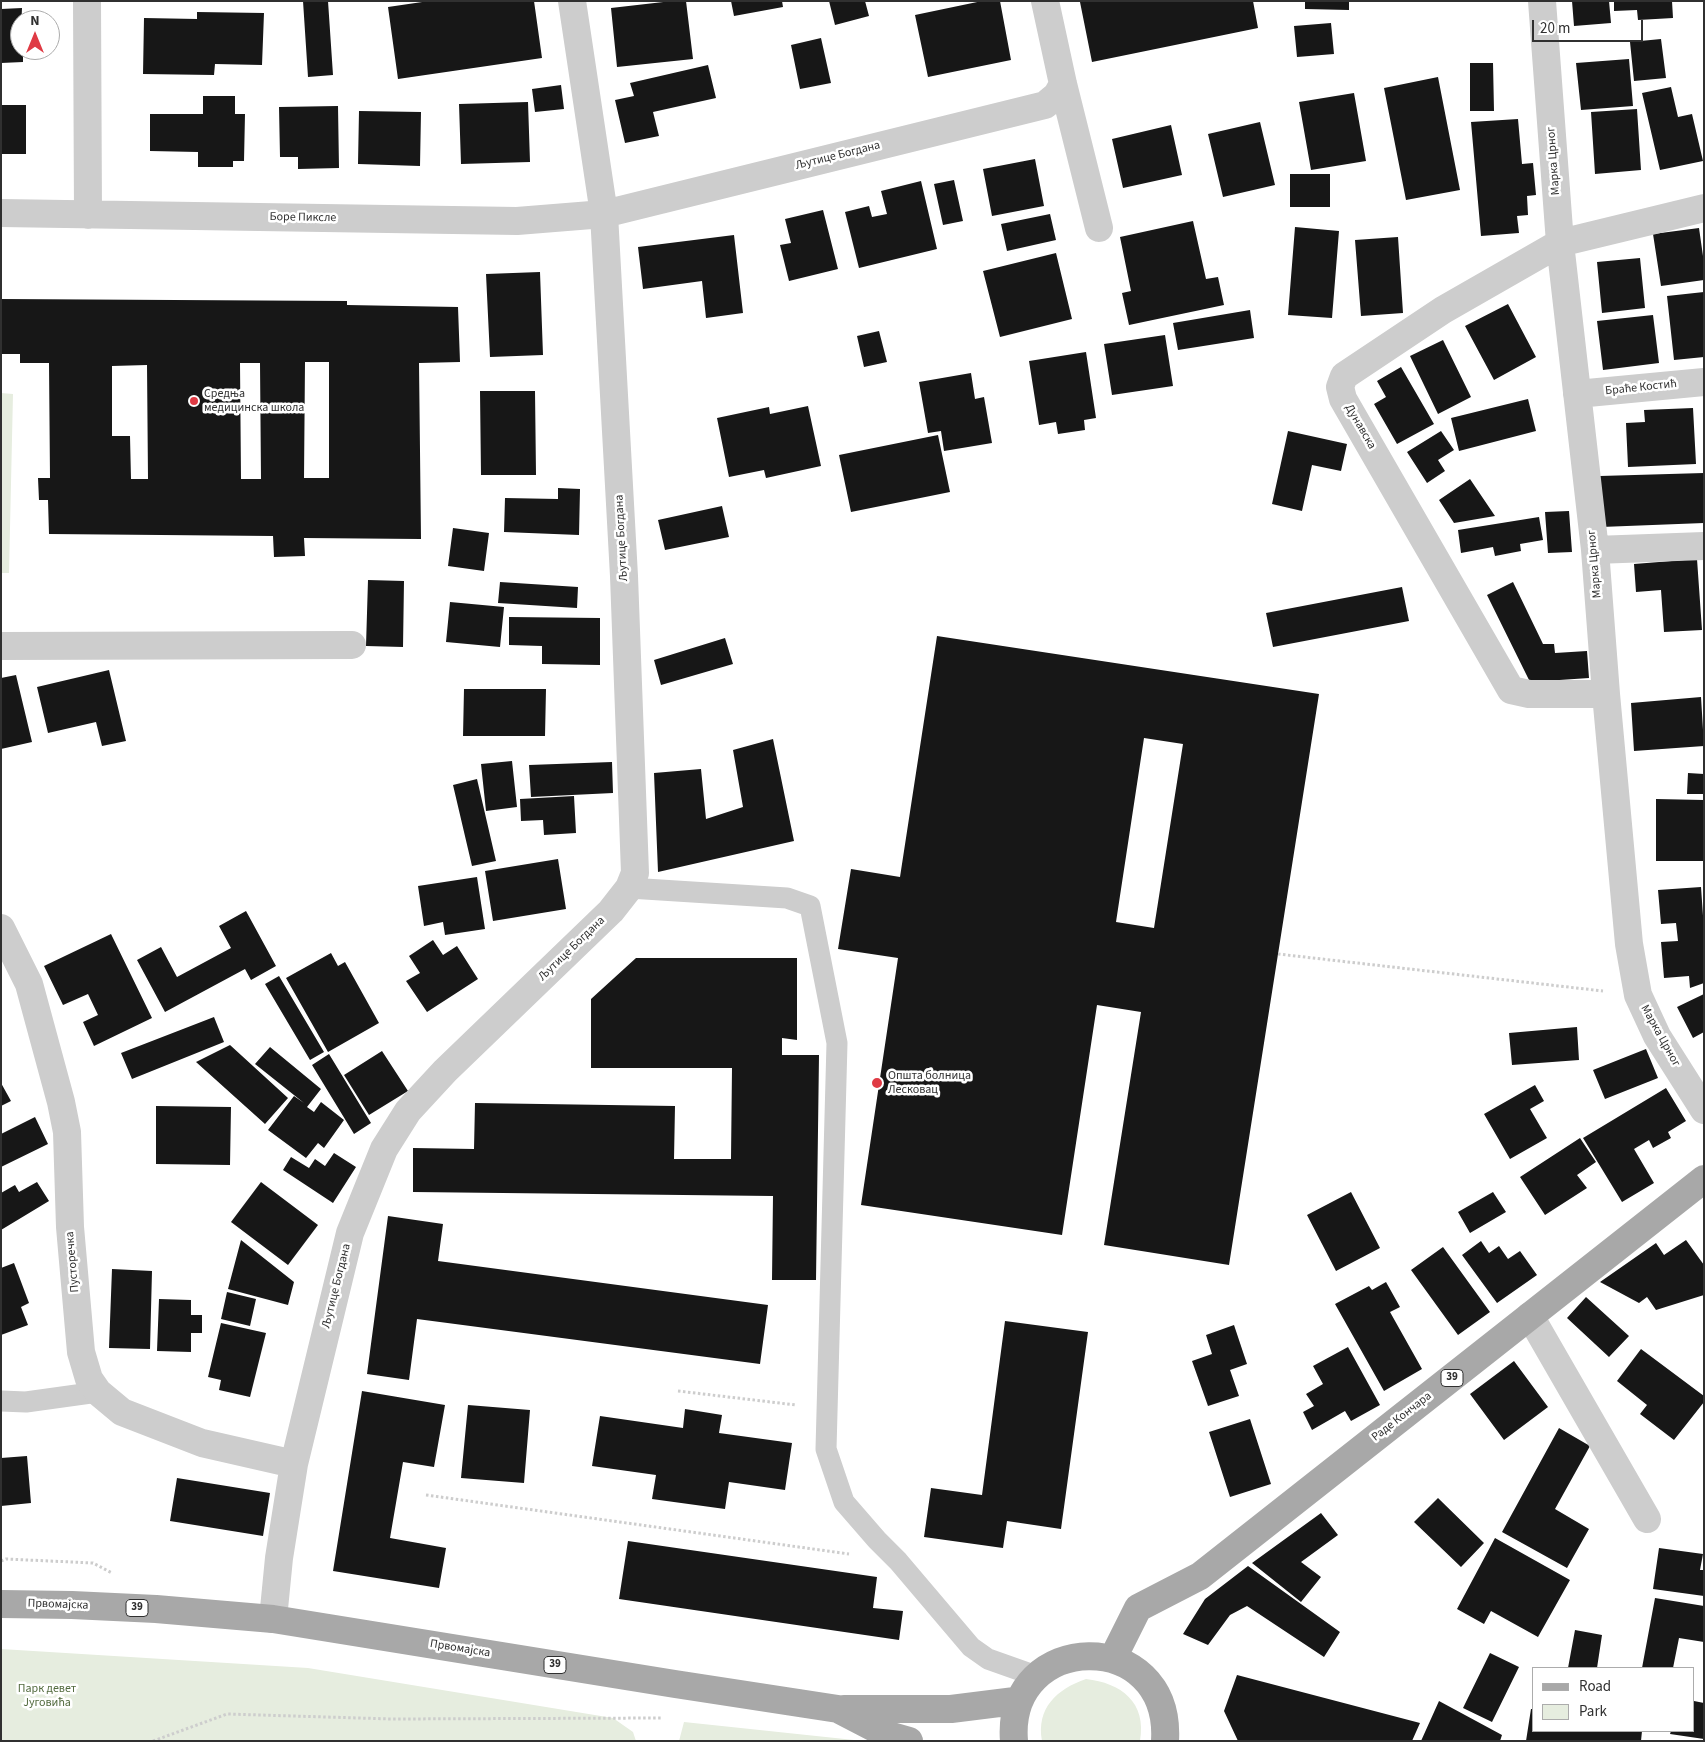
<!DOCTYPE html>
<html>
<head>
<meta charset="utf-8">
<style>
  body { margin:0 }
  #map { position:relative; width:1705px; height:1742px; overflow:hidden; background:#fff; font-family:"Source Sans 3",sans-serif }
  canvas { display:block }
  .frame { position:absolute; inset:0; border:2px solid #303030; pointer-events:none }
  .legend { position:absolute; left:1532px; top:1667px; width:162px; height:65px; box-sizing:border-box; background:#fff; border:1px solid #acacac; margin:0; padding:6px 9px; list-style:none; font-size:15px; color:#303030 }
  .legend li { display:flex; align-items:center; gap:10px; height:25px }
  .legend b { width:25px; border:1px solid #acacac }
  .north { position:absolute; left:10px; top:10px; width:50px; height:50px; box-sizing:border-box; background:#fff; border:1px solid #acacac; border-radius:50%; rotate:0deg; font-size:14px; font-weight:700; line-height:20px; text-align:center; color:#303030 }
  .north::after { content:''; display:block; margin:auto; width:18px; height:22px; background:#df3a44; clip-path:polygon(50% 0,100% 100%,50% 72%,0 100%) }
  .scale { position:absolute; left:1532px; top:20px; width:111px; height:22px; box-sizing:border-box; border:2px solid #303030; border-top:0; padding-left:6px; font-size:15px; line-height:18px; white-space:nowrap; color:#303030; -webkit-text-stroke:4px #fff; paint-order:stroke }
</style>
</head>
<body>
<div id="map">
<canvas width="1705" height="1742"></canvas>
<div class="frame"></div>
<ul class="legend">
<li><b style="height:6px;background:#a8a8a8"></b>Road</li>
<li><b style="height:14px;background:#e6eddf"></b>Park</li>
</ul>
<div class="north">N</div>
<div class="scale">20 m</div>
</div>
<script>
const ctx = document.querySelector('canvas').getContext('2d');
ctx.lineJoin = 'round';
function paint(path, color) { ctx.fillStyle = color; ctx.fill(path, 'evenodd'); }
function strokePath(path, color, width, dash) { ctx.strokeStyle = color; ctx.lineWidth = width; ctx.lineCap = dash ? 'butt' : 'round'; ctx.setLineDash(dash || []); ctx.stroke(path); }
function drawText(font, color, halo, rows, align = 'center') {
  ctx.font = font + ' "Source Sans 3",sans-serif'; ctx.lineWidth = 5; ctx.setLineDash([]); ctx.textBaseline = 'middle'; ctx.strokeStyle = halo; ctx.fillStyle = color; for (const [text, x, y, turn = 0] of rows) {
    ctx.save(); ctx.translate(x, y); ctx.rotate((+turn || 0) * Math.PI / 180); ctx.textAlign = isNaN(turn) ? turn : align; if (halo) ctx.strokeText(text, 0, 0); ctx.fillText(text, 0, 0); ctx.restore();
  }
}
paint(new Path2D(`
  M 1,393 L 13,394 L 9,573 L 1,573 Z
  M 1,1649 L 308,1668 L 613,1718 L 633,1732 L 636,1741 L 1,1741 Z
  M 1086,1679 C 1121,1683 1147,1702 1140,1741 L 1042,1741 C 1036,1708 1057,1689 1086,1679 Z
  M 684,1722 L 854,1740 L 856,1741 L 679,1741 Z`), '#e6eddf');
paint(new Path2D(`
  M 303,1 L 328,1 L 333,75 L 308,77 Z
  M 429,1 L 534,1 L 542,58 L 398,79 L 388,7 Z
  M 672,1 L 686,1 L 693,59 L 617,67 L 611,8 Z
  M 731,1 L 782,1 L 783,7 L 734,16 Z
  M 829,1 L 865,1 L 869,16 L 835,25 Z
  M 982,1 L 1000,1 L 1011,60 L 928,77 L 915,15 Z
  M 1253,1 L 1258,28 L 1092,62 L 1080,2 Z
  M 1305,1 L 1349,1 L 1349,10 L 1305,9 Z
  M 1572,1 L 1609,1 L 1611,23 L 1574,26 Z
  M 1614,1 L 1672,1 L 1673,18 L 1638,20 L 1637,10 L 1614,11 Z
  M 22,8 L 20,50 L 23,50 L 23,62 L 1,63 L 1,9 Z
  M 197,12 L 264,13 L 262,65 L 215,64 L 214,75 L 143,74 L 144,18 L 197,19 Z
  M 1331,23 L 1334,54 L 1297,57 L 1294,26 Z
  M 821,38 L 831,83 L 800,89 L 791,45 Z
  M 1661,39 L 1666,78 L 1634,81 L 1630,42 Z
  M 1629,59 L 1633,106 L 1581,110 L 1576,63 Z
  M 1470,63 L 1493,63 L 1494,111 L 1470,111 Z
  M 708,65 L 716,98 L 653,112 L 659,136 L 625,143 L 615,100 L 634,96 L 630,83 Z
  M 1438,77 L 1460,190 L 1406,200 L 1384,88 Z
  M 561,85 L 564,109 L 535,112 L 532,89 Z
  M 1671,87 L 1678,117 L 1692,114 L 1703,161 L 1660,170 L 1642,93 Z
  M 1354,93 L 1366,161 L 1311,170 L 1299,102 Z
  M 203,96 L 235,96 L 235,114 L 245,114 L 244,161 L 233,161 L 233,167 L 198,167 L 198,152 L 150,151 L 150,114 L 203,114 Z
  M 528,102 L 530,162 L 461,164 L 459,104 Z
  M 1,105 L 26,105 L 26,154 L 1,154 Z
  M 338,106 L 339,168 L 298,169 L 298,157 L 280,157 L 279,107 Z
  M 1637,109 L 1641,170 L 1595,174 L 1591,112 Z
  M 359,111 L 421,112 L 420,166 L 358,164 Z
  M 1518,119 L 1522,164 L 1533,163 L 1536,195 L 1527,196 L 1528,215 L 1517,216 L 1519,233 L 1481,236 L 1471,122 Z
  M 1260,122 L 1275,185 L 1223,197 L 1208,134 Z
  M 1171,125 L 1182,175 L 1123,188 L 1112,139 Z
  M 1035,159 L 1044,206 L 992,216 L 983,169 Z
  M 1290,174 L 1330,174 L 1330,207 L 1290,207 Z
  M 954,180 L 963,221 L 943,225 L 934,184 Z
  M 921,181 L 937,249 L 859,268 L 845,212 L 869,206 L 872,217 L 887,214 L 881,191 Z
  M 823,210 L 838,269 L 789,281 L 780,245 L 791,243 L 785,219 Z
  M 1050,214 L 1056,240 L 1007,251 L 1001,224 Z
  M 1193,221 L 1206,279 L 1218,277 L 1224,305 L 1129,325 L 1122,293 L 1131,291 L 1120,237 Z
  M 1295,227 L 1339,231 L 1332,318 L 1288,315 Z
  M 1699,228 L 1704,263 L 1704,280 L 1661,286 L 1653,234 Z
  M 734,235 L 743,313 L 706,318 L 702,281 L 643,289 L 638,247 Z
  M 1398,237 L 1403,313 L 1361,316 L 1355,240 Z
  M 1056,253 L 1072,319 L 1000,337 L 983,271 Z
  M 1640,258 L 1645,308 L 1602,313 L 1597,262 Z
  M 540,272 L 543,355 L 490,357 L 486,274 Z
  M 1704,292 L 1704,357 L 1674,360 L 1667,296 Z
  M 1,299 L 347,301 L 347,305 L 458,307 L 460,362 L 419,363 L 421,539 L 304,538 L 305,556 L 274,557 L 273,536 L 49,534 L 48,500 L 39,500 L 38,478 L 50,478 L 49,363 L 20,363 L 20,354 L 1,354 ZM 305,362 L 329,362 L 329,478 L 304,478 ZM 240,363 L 260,363 L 261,479 L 241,479 ZM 147,365 L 148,479 L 131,479 L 130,436 L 112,436 L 112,366 Z
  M 1508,304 L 1536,357 L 1494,380 L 1465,326 Z
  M 1250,310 L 1254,338 L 1178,350 L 1173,323 Z
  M 1653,315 L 1659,363 L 1603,370 L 1597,321 Z
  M 879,331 L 887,362 L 864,367 L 857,336 Z
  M 1165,335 L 1173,386 L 1112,395 L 1104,344 Z
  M 1443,340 L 1471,397 L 1438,414 L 1410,356 Z
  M 1086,352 L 1096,418 L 1084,420 L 1085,430 L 1058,434 L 1056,422 L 1039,425 L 1029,361 Z
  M 1401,367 L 1434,424 L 1397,444 L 1374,404 L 1386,397 L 1377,381 Z
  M 971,373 L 975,399 L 984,397 L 992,443 L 944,451 L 941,431 L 928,433 L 919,382 Z
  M 480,391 L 535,391 L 536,475 L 481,475 Z
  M 1528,399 L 1536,431 L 1459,451 L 1451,418 Z
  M 808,406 L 821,466 L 766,478 L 764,470 L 729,477 L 717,418 L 769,407 L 770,414 Z
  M 1693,408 L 1696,464 L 1628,467 L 1626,423 L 1645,422 L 1644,410 Z
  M 1288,431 L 1347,444 L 1341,471 L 1312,465 L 1302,511 L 1272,504 Z
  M 1441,431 L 1454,450 L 1438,460 L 1445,471 L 1427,483 L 1407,452 Z
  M 938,435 L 950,492 L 851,512 L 839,455 Z
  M 1704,473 L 1704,523 L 1601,527 L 1600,476 Z
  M 1470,479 L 1495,516 L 1454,523 L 1439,500 Z
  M 558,488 L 580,489 L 579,535 L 504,532 L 505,498 L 558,499 Z
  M 722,506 L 729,537 L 665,550 L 658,520 Z
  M 1569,511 L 1572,552 L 1548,553 L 1545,512 Z
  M 1539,517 L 1543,540 L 1520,544 L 1521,551 L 1495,556 L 1493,547 L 1461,553 L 1458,530 Z
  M 453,528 L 489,533 L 484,571 L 448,566 Z
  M 1697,559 L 1702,630 L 1664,632 L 1661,590 L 1636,592 L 1634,564 Z
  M 368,580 L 404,581 L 403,647 L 366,646 Z
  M 500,582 L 578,587 L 577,608 L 498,603 Z
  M 1513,582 L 1543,644 L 1554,644 L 1555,653 L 1587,651 L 1589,678 L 1530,682 L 1487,595 Z
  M 1402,587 L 1409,621 L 1273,647 L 1266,613 Z
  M 450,602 L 504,607 L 500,647 L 446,642 Z
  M 509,617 L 600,618 L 600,665 L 542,664 L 542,646 L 509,645 Z
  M 937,636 L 1319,694 L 1229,1265 L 1104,1245 L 1141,1012 L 1097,1005 L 1062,1235 L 861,1205 L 898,958 L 838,949 L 851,869 L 900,877 ZM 1144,738 L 1183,744 L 1154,928 L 1116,922 Z
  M 725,638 L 733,664 L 661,685 L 654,660 Z
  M 109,670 L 126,741 L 102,746 L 96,722 L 48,733 L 37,687 Z
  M 16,675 L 32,742 L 1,749 L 1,678 Z
  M 464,689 L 546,689 L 545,736 L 463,736 Z
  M 1701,697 L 1704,746 L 1634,751 L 1631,703 Z
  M 773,739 L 794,841 L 658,872 L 654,773 L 701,769 L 706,819 L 743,807 L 733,750 Z
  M 512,761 L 517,807 L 486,811 L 481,764 Z
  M 612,762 L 613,793 L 531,797 L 529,765 Z
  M 1688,773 L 1704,774 L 1704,794 L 1687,794 Z
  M 477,779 L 496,861 L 472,866 L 453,785 Z
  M 574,796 L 576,833 L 544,835 L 543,820 L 521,821 L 520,799 Z
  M 1656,799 L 1704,800 L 1704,861 L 1656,861 Z
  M 558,859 L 566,909 L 493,921 L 485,871 Z
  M 477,877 L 485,929 L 445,935 L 443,922 L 424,926 L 418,886 Z
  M 1701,887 L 1704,930 L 1704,983 L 1690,988 L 1689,976 L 1664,978 L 1661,942 L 1678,941 L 1676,923 L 1661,924 L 1658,890 Z
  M 246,911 L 276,966 L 251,980 L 245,969 L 165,1012 L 137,960 L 161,947 L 177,977 L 231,948 L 219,926 Z
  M 111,934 L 152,1018 L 94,1046 L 83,1022 L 98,1015 L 88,994 L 63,1005 L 44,966 Z
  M 433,940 L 443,955 L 457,946 L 478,979 L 427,1012 L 406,981 L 420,973 L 409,956 Z
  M 331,953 L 338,966 L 345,962 L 379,1023 L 328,1052 L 286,978 Z
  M 636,958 L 797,958 L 797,1040 L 782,1038 L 782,1055 L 819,1055 L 816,1280 L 772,1280 L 773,1196 L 413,1192 L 413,1148 L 474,1149 L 475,1103 L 675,1106 L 674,1159 L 731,1159 L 732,1068 L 591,1068 L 591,999 Z
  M 279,976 L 324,1052 L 310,1060 L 265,984 Z
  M 1704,994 L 1704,1032 L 1693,1038 L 1677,1007 Z
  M 214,1017 L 224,1042 L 132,1079 L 121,1053 Z
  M 1577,1027 L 1579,1060 L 1512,1065 L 1509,1033 Z
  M 230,1045 L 288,1098 L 265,1124 L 196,1062 Z
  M 270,1047 L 321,1089 L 307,1107 L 314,1112 L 321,1102 L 344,1120 L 324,1148 L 318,1143 L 306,1158 L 268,1130 L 294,1096 L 304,1103 L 255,1064 Z
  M 1646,1049 L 1658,1078 L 1605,1099 L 1593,1070 Z
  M 382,1051 L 408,1091 L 369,1115 L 344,1075 Z
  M 329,1054 L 371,1123 L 354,1134 L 312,1065 Z
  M 1,1083 L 11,1101 L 1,1106 Z
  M 1535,1085 L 1544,1101 L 1530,1109 L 1547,1138 L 1510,1159 L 1484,1114 Z
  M 1666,1088 L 1686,1121 L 1668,1132 L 1671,1138 L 1653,1148 L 1649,1140 L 1634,1149 L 1654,1183 L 1622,1202 L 1583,1138 Z
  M 156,1106 L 231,1107 L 230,1165 L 156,1164 Z
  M 35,1117 L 48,1144 L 1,1167 L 1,1134 Z
  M 1580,1138 L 1596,1162 L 1577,1175 L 1587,1188 L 1545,1215 L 1520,1177 Z
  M 334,1153 L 356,1167 L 333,1203 L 283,1170 L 291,1157 L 309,1168 L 315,1159 L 325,1166 Z
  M 37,1182 L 49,1201 L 1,1230 L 1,1193 L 15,1185 L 19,1192 Z
  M 261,1182 L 318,1225 L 288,1265 L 231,1222 Z
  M 1351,1192 L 1380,1248 L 1336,1271 L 1307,1215 Z
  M 1493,1192 L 1506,1212 L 1470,1233 L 1458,1212 Z
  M 388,1216 L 443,1224 L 438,1261 L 768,1305 L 760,1364 L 417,1319 L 409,1380 L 367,1374 Z
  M 241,1240 L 294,1282 L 288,1305 L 228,1289 Z
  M 1686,1240 L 1704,1265 L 1704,1295 L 1656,1310 L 1647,1297 L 1639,1303 L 1600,1282 L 1656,1243 L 1664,1255 Z
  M 1481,1241 L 1489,1253 L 1499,1246 L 1508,1259 L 1520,1251 L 1537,1275 L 1497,1303 L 1462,1255 Z
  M 1443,1247 L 1490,1312 L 1458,1335 L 1411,1270 Z
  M 14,1263 L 29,1303 L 21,1307 L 28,1325 L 1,1335 L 1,1268 Z
  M 112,1269 L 152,1271 L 150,1349 L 109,1348 Z
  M 1386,1282 L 1400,1307 L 1390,1312 L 1422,1369 L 1384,1391 L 1335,1304 L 1369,1286 L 1372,1290 Z
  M 227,1292 L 256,1299 L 250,1326 L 221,1319 Z
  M 1586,1297 L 1629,1336 L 1609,1357 L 1567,1318 Z
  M 159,1299 L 191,1300 L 191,1315 L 202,1315 L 202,1333 L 191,1333 L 191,1352 L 157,1351 Z
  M 1005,1321 L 1088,1332 L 1061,1529 L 1007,1521 L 1003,1548 L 924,1537 L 931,1488 L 982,1495 Z
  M 221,1323 L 266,1333 L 250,1397 L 219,1390 L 221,1380 L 208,1377 Z
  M 1234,1325 L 1247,1364 L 1230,1370 L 1239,1396 L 1208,1406 L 1192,1361 L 1212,1354 L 1206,1335 Z
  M 1348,1347 L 1380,1405 L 1351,1421 L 1345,1411 L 1312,1430 L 1303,1412 L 1314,1406 L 1306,1394 L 1323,1384 L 1313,1366 Z
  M 1641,1349 L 1704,1396 L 1704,1402 L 1674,1440 L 1640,1414 L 1647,1405 L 1617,1381 Z
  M 1514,1361 L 1548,1407 L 1504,1440 L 1470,1394 Z
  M 362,1391 L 445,1405 L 434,1467 L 403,1462 L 390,1538 L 446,1548 L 439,1588 L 333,1571 Z
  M 468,1405 L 530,1410 L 524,1483 L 461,1478 Z
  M 685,1409 L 722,1415 L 719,1433 L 792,1443 L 785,1490 L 729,1482 L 725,1509 L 652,1499 L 656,1475 L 592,1466 L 600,1416 L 683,1428 Z
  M 1250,1419 L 1271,1484 L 1230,1497 L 1209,1432 Z
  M 1559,1428 L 1590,1446 L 1555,1509 L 1589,1529 L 1567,1568 L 1502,1532 Z
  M 27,1456 L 31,1503 L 1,1506 L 1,1458 Z
  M 177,1478 L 270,1493 L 263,1536 L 170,1521 Z
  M 1438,1498 L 1484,1543 L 1461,1567 L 1414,1522 Z
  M 1321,1513 L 1338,1535 L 1301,1562 L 1321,1577 L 1301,1602 L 1252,1563 Z
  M 1495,1538 L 1570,1580 L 1538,1637 L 1491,1611 L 1484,1624 L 1457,1609 Z
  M 628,1541 L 877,1577 L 873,1608 L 903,1611 L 899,1640 L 619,1599 Z
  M 1659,1548 L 1703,1554 L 1700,1570 L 1704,1570 L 1704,1596 L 1653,1589 Z
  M 1248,1566 L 1340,1632 L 1324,1657 L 1247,1606 L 1230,1615 L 1208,1645 L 1183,1634 L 1205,1599 Z
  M 1655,1598 L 1704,1606 L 1704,1642 L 1679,1638 L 1673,1668 L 1642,1668 Z
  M 1575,1630 L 1602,1635 L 1597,1668 L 1568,1668 Z
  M 1490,1653 L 1519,1667 L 1492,1722 L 1463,1708 Z
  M 1237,1675 L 1420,1723 L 1412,1741 L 1238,1741 L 1224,1711 Z
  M 1439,1701 L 1502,1735 L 1500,1741 L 1421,1741 Z
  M 1694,1701 L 1704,1703 L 1704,1739 L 1670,1734 L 1671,1731 L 1694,1731 Z
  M 1531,1709 L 1534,1709 L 1534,1731 L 1642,1731 L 1641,1741 L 1526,1741 Z`), '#171717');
strokePath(new Path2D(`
  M 1278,954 L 1603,991
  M 678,1391 L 796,1405
  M 426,1495 L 849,1554
  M 1,1561 L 6,1559 L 93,1563 L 112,1573
  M 153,1741 L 227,1714 L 392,1719 L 661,1718`), '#cdcdcd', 3, [2.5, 2.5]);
strokePath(new Path2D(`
  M 629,888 L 787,898 L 810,906 L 837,1043 L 826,1449 L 844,1502 L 877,1540 L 898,1561 L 971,1647 L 988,1659 L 1036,1676
  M 1,1401 L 26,1402 L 98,1392`), '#cdcdcd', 21);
strokePath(new Path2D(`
  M 87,1 L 88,215
  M 1045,1 L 1063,84 L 1099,228
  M 1542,1 L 1560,243 L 1595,550 L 1606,694 L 1629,944 L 1638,995 L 1657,1036 L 1704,1110
  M 1,213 L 517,221 L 604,214 L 1045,105 L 1057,95 L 1063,84
  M 1577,394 L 1704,382
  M 1595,550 L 1704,546
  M 1,646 L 352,645
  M 1606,694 L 1529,694 L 1511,690 L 1343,399 L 1340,387 L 1344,376 L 1443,310 L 1560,243 L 1704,208
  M 1,928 L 29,984 L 61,1102 L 67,1132 L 70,1227 L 81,1352 L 89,1379 L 98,1392 L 122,1412 L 202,1443 L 294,1464
  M 1530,1316 L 1647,1519
  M 273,1619 L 279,1558 L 294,1464 L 350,1233 L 384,1149 L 408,1111 L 445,1071 L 611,911 L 629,888 L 635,873 L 624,576 L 604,214 L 572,1`), '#cdcdcd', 28);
strokePath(new Path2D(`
  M 1,1604 L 72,1605 L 156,1609 L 273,1619 L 675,1684 L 838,1709 L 888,1735 L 909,1741
  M 1113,1658 L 1138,1608 L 1200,1576 L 1704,1179
  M 844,1709 L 951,1709 L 1015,1701 L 1018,1704
  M 1014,1741 C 1005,1630 1172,1626 1165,1741`), '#a8a8a8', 28);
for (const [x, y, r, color] of [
  [194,401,5,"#df3a44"],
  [877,1083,6,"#df3a44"]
]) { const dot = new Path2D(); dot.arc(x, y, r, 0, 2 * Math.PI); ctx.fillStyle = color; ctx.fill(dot); strokePath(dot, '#fff', 2); }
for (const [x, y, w] of [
  [1452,1378,22],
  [137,1608,22],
  [555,1665,22]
]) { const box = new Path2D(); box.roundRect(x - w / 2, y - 8.5, w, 17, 4); ctx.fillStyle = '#fff'; ctx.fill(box); strokePath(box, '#303030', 1); }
drawText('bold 11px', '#303030', null, [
  ["39",1452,1378],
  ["39",137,1608],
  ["39",555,1665]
]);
drawText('12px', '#303030', '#fff', [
  ["Љутице Богдана",838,156,-14],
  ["Марка Црног",1554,161,-94],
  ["Боре Пиксле",303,218,1],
  ["Браће Костић",1641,388,-6],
  ["Дунавска",1360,427,60],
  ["Љутице Богдана",622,538,-93],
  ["Марка Црног",1595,564,-95],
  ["Љутице Богдана",572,949,-44],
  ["Марка Црног",1660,1036,61],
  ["Пусторечка",73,1262,-95],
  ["Љутице Богдана",337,1286,-76],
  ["Раде Кончара",1402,1417,-38],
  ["Првомајска",58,1605,2],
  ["Првомајска",460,1649,9]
]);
drawText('12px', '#303030', '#fff', [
  ["Средња",204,394],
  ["медицинска школа",204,408],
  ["Општа болница",888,1076],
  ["Лесковац",888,1090]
], 'left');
drawText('12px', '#536b3f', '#fff', [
  ["Парк девет",47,1689],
  ["Југовића",47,1703]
]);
</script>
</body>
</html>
